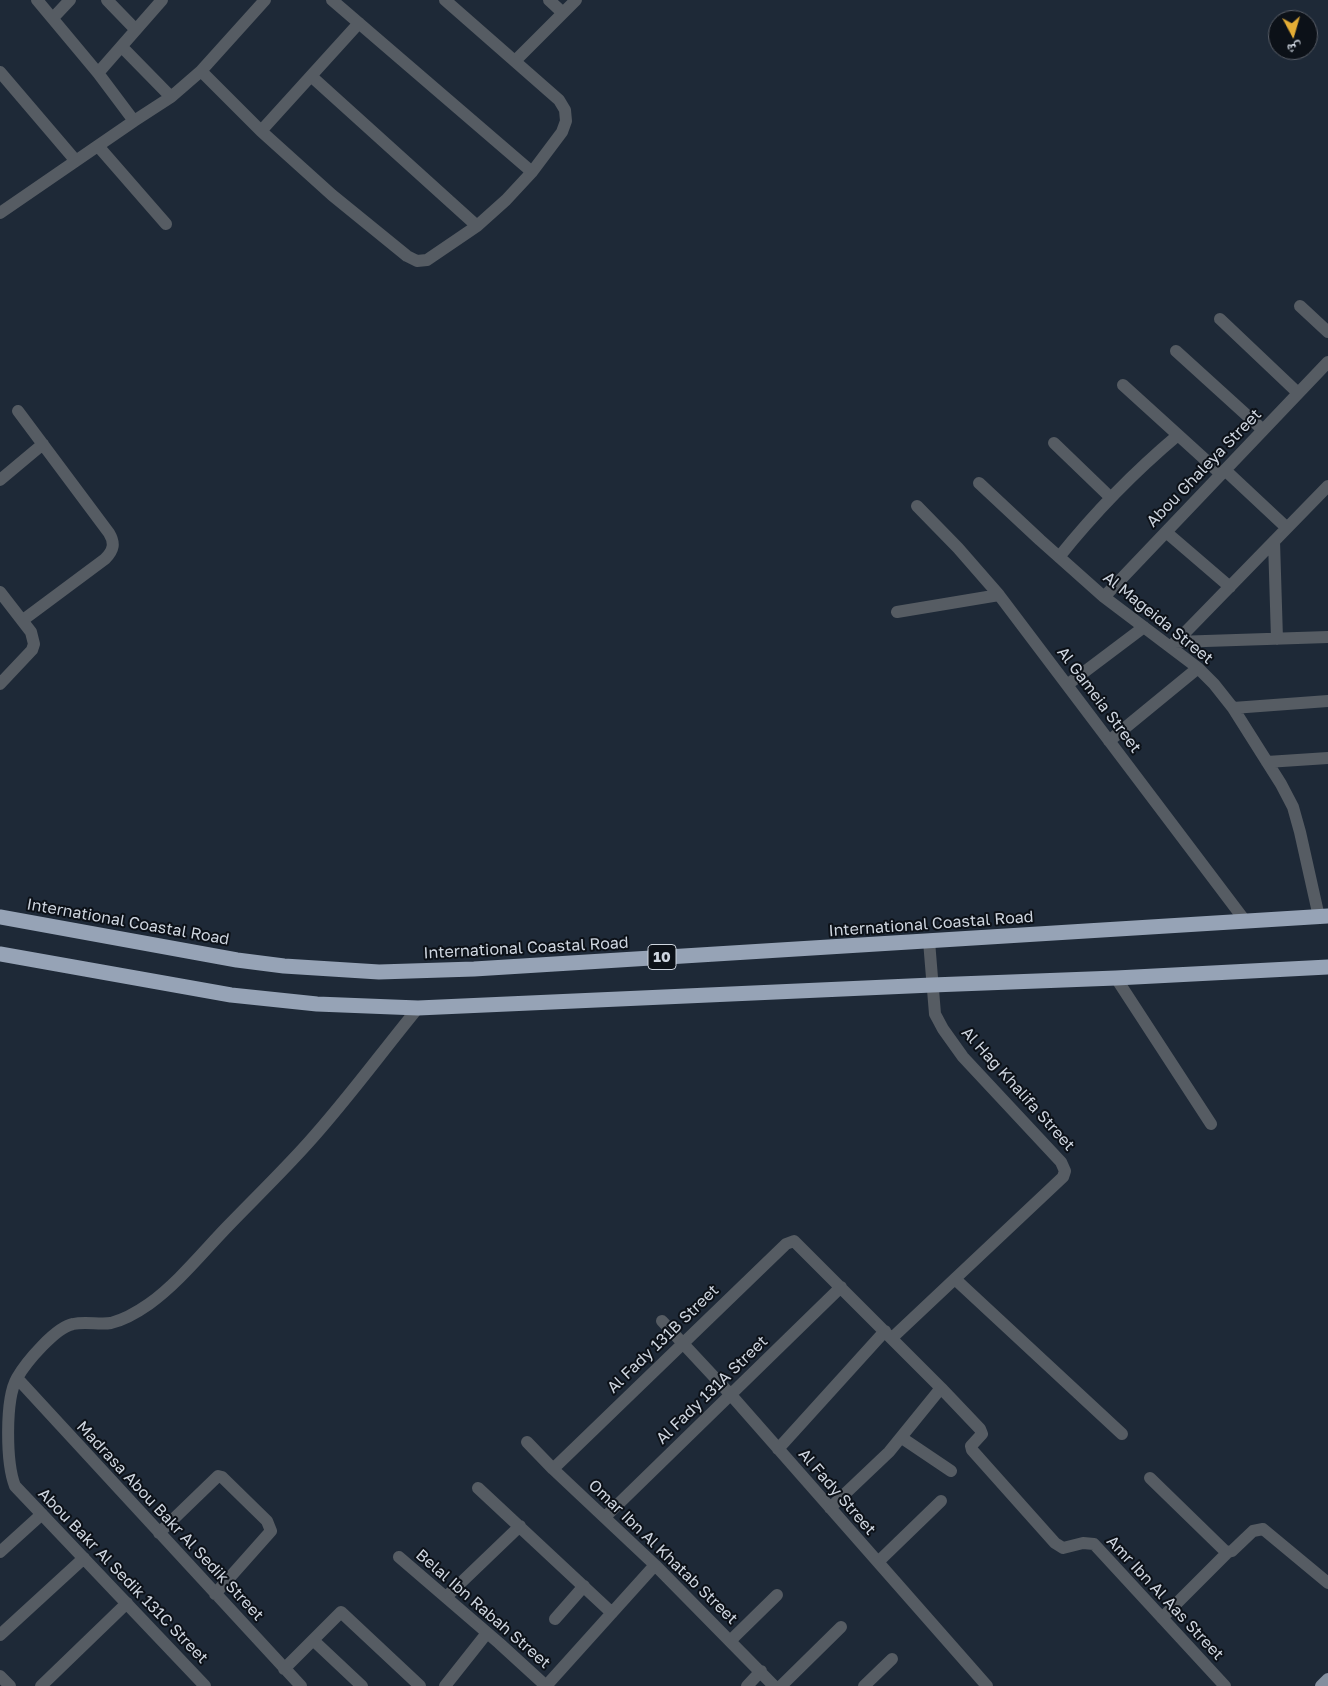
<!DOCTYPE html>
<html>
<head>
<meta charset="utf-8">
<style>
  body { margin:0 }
  #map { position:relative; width:1328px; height:1686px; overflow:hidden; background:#1e2937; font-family:"Golos Text","Noto Naskh Arabic",sans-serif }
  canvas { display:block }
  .north { position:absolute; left:1268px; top:10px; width:50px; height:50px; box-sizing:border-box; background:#0c1118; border:1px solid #5a5f68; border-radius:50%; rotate:174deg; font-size:14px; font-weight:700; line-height:20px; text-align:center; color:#ced5df }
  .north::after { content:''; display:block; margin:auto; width:18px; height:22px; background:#e4ad35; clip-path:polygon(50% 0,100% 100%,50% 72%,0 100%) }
</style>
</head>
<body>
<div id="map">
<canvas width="1328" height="1686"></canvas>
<div class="north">ش</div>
</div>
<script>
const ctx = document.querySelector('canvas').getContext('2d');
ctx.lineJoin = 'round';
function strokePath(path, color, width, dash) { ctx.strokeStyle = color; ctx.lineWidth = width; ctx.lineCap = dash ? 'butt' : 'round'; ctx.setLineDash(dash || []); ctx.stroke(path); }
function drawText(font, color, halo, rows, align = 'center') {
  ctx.font = font + ' "Golos Text",sans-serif'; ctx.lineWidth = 4; ctx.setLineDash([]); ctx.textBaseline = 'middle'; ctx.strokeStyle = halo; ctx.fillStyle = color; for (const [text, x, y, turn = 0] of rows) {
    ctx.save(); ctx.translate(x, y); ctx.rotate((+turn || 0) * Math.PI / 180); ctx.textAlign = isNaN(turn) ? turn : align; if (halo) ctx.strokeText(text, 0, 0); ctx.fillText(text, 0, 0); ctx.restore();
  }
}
strokePath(new Path2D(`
  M 37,0 L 98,73 L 134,121
  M 107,0 L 136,30
  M 332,0 L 532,172
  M 549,0 L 563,13
  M 53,18 L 70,0
  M 122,47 L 171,97
  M 515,61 L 576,0
  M 201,71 L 261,131 L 332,195 L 407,256 L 417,261 L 427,260 L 477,226 L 506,200 L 532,172 L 562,132 L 566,121 L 565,110 L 559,100 L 445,0
  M 0,72 L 76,161
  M 98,73 L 162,0
  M 311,76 L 477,226
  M 261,131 L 359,23
  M 98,146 L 166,224
  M 0,213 L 134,121 L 171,97 L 201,71 L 265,0
  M 1300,306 L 1328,332
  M 1220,319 L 1298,393
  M 1176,351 L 1263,430
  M 1123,385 L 1221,474
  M 18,411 L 109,533 C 115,543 114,550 105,559 L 23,620
  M 1054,443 L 1110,497
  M 1225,470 L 1287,528
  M 0,480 L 43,444
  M 979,483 L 1040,540 L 1104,597 L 1198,668 L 1214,684 L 1233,708 L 1281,784 L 1293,807 L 1300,832 L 1319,917
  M 917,506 L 958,548 L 999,595 L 1246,922
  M 1166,532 L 1230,587
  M 1274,541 L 1277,639
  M 1059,557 C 1095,512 1134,472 1178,435
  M 0,592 L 31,632 L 34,644 L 32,650 L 0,684
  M 1104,597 L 1328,362
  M 897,612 L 999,595
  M 1175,642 L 1328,637
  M 1171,647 L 1328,486
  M 1067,685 L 1144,627
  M 1233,708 L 1328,701
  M 1109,741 L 1198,668
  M 1267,762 L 1328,758
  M 1116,978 L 1211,1124
  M 955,1279 L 1122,1434
  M 662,1321 L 731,1395 L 987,1686
  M 892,1338 L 1063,1177 L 1065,1171 L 1061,1162 L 963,1057 L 943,1029 L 935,1014 L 929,941
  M 17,1378 L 301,1686
  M 902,1438 L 951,1471
  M 527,1442 L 553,1469 L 655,1565 L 774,1686
  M 778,1449 L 885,1331
  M 553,1469 L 786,1244 L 794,1241 L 941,1388 L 980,1429 L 982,1434 L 971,1446 L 972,1450 L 1055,1543 L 1063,1548 L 1083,1543 L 1094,1544 L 1225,1686
  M 1150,1478 L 1225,1551 L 1228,1552
  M 478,1488 L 612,1613
  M 830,1508 L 889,1452 L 941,1388
  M 605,1517 L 841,1287
  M 159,1533 L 218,1476 L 222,1477 L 267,1521 L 271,1531 L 215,1594
  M 0,1552 L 42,1514
  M 399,1557 L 499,1643 L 546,1686
  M 878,1562 L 941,1501
  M 446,1597 L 520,1526
  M 1162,1618 L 1228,1552 L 1232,1551 L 1253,1531 L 1263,1529 L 1328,1583
  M 555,1619 L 584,1586
  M 0,1635 L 84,1558
  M 313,1640 L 362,1686
  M 730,1641 L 777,1595
  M 284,1669 L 341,1612 L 420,1686
  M 0,1676 L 10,1686
  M 41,1686 L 127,1603
  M 205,1686 L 15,1486 C 6,1463 5,1399 17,1378 C 26,1362 56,1327 73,1324 C 86,1321 99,1325 111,1323 C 123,1320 139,1311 149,1304 C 178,1283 202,1253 227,1227 C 254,1199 282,1172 308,1143 C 347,1100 381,1053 418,1008
  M 445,1686 L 487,1633
  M 546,1686 L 655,1565
  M 747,1686 L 761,1671
  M 781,1686 L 841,1627
  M 864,1686 L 892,1659`), '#565c63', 12);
strokePath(new Path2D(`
  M 1321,1686 L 1328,1679`), '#848f9f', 12);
strokePath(new Path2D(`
  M 0,917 L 237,960 L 284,966 L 379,972 L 474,969 L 1328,916
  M 0,954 L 231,995 L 317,1004 L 418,1008 L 932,985 L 1116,978 L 1328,967`), '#96a3b6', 15);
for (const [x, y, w] of [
  [662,957,28]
]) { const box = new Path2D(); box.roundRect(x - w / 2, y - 12.5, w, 25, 4); ctx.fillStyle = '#0c1118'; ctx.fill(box); strokePath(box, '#ced5df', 1); }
drawText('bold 15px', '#ced5df', null, [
  ["10",662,957]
]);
drawText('16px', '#ced5df', '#0c1118', [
  ["Abou Ghaleya Street",1204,468,-46],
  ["Al Mageida Street",1158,618,39],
  ["Al Gameia Street",1099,700,53],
  ["International Coastal Road",128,922,10],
  ["International Coastal Road",931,924,-4],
  ["International Coastal Road",526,948,-3],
  ["Al Hag Khalifa Street",1018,1089,48],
  ["Al Fady 131B Street",663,1339,-44],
  ["Al Fady 131A Street",712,1390,-44],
  ["Al Fady Street",837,1492,49],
  ["Madrasa Abou Bakr Al Sedik Street",170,1521,47],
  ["Omar Ibn Al Khatab Street",663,1552,44],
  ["Abou Bakr Al Sedik 131C Street",123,1576,46],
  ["Amr Ibn Al Aas Street",1165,1598,47],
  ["Belal Ibn Rabah Street",483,1609,41]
]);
</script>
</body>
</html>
